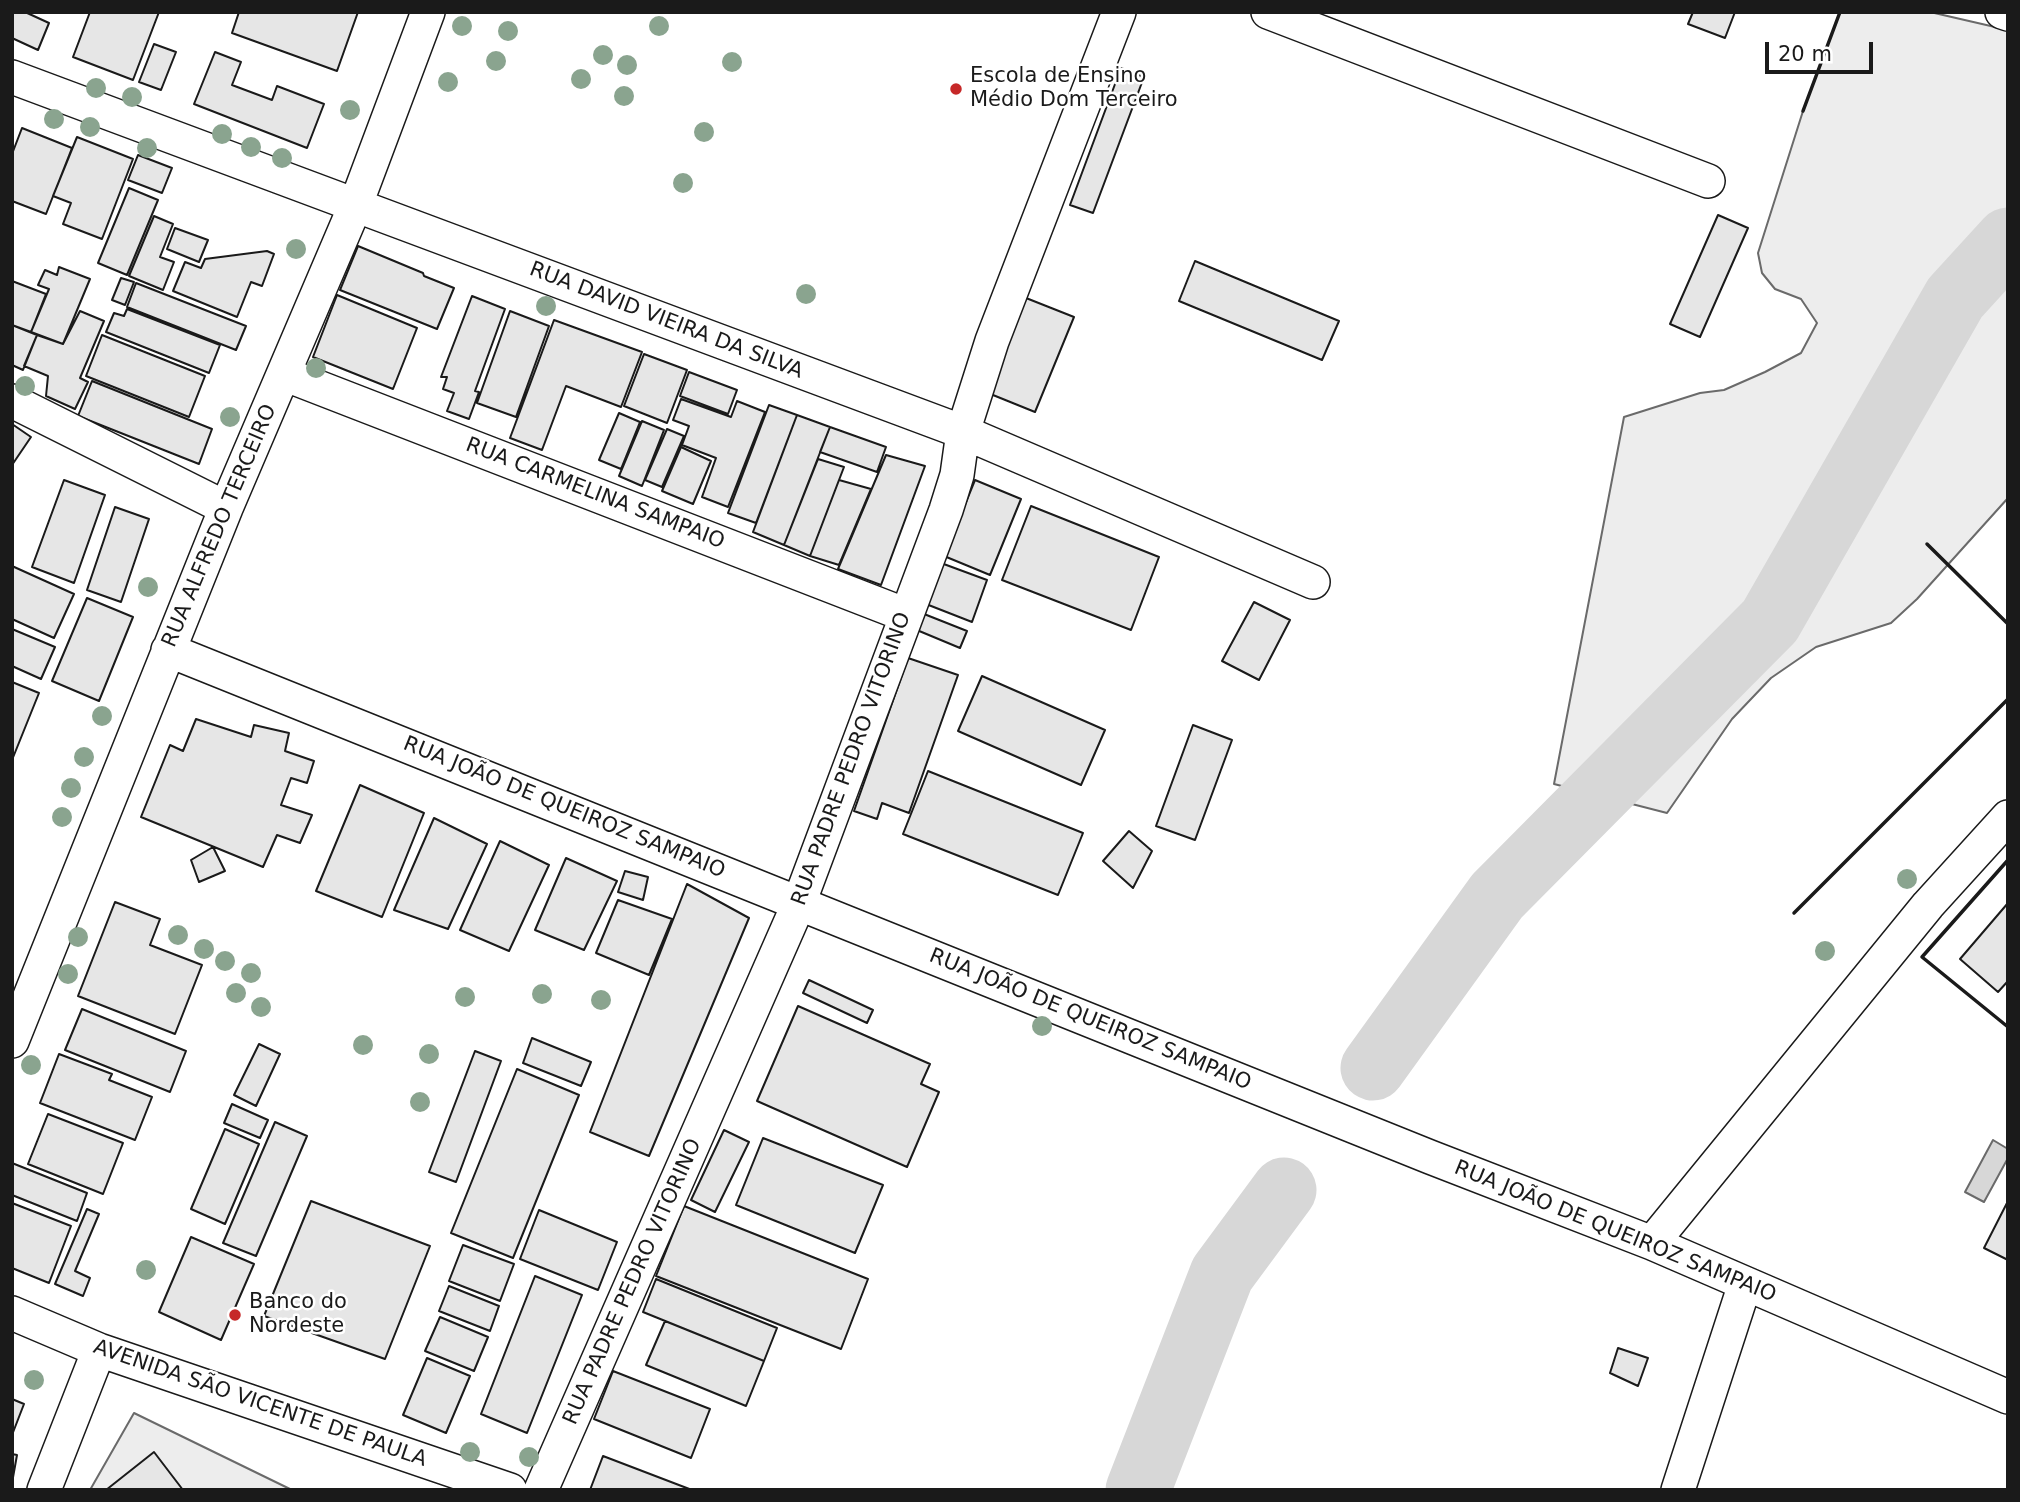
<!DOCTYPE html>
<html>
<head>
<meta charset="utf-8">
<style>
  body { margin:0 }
  #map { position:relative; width:2020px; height:1502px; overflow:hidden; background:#fff; font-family:"DejaVu Sans",sans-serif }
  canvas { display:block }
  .frame { position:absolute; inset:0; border:14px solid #1a1a1a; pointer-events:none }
  .scale { position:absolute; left:1765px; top:42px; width:108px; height:32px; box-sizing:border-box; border:4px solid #1a1a1a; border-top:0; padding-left:9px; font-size:21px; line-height:24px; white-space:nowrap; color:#1a1a1a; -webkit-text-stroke:5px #fff; paint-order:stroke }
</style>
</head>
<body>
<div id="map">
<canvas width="2020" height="1502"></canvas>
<div class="frame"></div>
<div class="scale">20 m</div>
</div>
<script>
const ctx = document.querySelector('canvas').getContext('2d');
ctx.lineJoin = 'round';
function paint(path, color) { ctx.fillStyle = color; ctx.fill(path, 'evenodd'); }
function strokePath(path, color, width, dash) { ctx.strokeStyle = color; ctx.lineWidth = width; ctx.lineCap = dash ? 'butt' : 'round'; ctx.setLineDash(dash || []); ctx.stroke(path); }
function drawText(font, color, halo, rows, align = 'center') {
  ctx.font = font + ' "DejaVu Sans",sans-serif'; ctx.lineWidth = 5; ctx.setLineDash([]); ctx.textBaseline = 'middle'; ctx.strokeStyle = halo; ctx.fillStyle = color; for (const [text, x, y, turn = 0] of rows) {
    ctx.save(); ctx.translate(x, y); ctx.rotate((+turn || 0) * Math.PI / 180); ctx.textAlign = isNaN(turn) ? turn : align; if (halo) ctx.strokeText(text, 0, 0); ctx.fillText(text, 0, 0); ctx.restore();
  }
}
const built = new Path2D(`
  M 1840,12 L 1930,12 L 2008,30 L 2008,498 L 1917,599 L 1891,623 L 1816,647 L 1771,678 L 1732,719 L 1667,813 L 1554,784 L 1624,417 L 1700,393 L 1724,390 L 1765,372 L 1801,353 L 1817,323 L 1801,299 L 1775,289 L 1762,273 L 1758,253 L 1803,111 Z
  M 134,1413 L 292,1490 L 90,1490 Z`);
paint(built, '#ededed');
strokePath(built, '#6a6a6a', 2);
const water = new Path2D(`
  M 1993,1140 L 2008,1149 L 2008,1158 L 1984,1202 L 1965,1192 Z`);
paint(water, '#d7d7d7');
strokePath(water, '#6a6a6a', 2);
strokePath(new Path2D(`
  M 1373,1068 L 1497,896 L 1770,621 L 1955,298 L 2008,240
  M 1138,1490 L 1222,1274 L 1284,1190`), '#d7d7d7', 65);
const building = new Path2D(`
  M 12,12 L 25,12 L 49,23 L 38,50 L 12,38 Z
  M 90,12 L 159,12 L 133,80 L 73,57 Z
  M 239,12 L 358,12 L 337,71 L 232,33 Z
  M 1693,12 L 1735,12 L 1725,38 L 1688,24 Z
  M 154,44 L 176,52 L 161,90 L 139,82 Z
  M 215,52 L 241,62 L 232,85 L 272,100 L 277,86 L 324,104 L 307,148 L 194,104 Z
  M 1121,68 L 1144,77 L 1093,213 L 1070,205 Z
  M 22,128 L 72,148 L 46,214 L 12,201 L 12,154 Z
  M 77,137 L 133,159 L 102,239 L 63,224 L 71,203 L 53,196 Z
  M 138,155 L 172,168 L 162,193 L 128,180 Z
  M 129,188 L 158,200 L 127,275 L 98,263 Z
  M 1718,215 L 1748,228 L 1700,337 L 1670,324 Z
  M 154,216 L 173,224 L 160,257 L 174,262 L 163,290 L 129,276 Z
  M 175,228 L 208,240 L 199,262 L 167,249 Z
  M 358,246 L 423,273 L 424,276 L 454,288 L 437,329 L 340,290 Z
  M 267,251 L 274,254 L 262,286 L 251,282 L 237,317 L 173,291 L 185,262 L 201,268 L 205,259 Z
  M 1195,261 L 1339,321 L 1322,360 L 1179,301 Z
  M 59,267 L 90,279 L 63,344 L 31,332 L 49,289 L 38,285 L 45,270 L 57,275 Z
  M 121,278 L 134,282 L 125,305 L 112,300 Z
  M 12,281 L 46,294 L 31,332 L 12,325 Z
  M 136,283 L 246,326 L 236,350 L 127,307 Z
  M 337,295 L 417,328 L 393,389 L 313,357 Z
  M 472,296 L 505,309 L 475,391 L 479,392 L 469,419 L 447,411 L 454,393 L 443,389 L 447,377 L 441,377 Z
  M 1026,298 L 1074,317 L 1035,412 L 988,393 Z
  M 127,309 L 220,345 L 209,373 L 106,332 L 114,313 L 124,316 Z
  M 80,311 L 104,321 L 80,378 L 88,382 L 75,409 L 46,396 L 48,376 L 24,366 L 37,335 L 63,344 Z
  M 510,311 L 549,326 L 516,417 L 477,403 Z
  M 554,320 L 642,352 L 621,407 L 566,386 L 542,450 L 510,438 Z
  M 12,325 L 37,335 L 23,370 L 12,365 Z
  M 102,335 L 205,376 L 189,417 L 86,376 Z
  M 644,354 L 687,370 L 667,423 L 624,406 Z
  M 689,372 L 737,390 L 728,414 L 680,396 Z
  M 92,381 L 212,429 L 199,464 L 78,416 Z
  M 681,399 L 731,417 L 737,401 L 765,412 L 728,507 L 702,497 L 716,458 L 682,445 L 689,426 L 673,420 Z
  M 769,405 L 797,415 L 756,523 L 728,513 Z
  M 619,413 L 640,422 L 621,469 L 599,460 Z
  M 797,415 L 830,427 L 784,545 L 753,532 Z
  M 642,421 L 664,430 L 642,486 L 619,476 Z
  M 12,424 L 31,437 L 12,465 Z
  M 830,427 L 886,447 L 877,472 L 820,452 Z
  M 667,429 L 684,436 L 662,487 L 645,480 Z
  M 681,447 L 711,461 L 693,504 L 662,491 Z
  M 886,455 L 925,466 L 881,585 L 838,569 Z
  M 818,459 L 844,467 L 810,556 L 784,545 Z
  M 64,480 L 105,495 L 74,583 L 32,567 Z
  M 839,480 L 871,489 L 839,565 L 810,556 Z
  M 975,480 L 1021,499 L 990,575 L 944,556 Z
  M 1031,506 L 1159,557 L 1131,630 L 1002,580 Z
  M 115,507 L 149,519 L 121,602 L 87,590 Z
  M 941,563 L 987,580 L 972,622 L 926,604 Z
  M 12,566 L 74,594 L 54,638 L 12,619 Z
  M 87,598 L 133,617 L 99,701 L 52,681 Z
  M 1254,602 L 1290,620 L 1259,680 L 1222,661 Z
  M 919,612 L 967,631 L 960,648 L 912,628 Z
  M 12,629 L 55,647 L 41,679 L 12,666 Z
  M 908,658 L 958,675 L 909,813 L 882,803 L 877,819 L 854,811 Z
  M 982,676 L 1105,730 L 1081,785 L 958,731 Z
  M 12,682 L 39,693 L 12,760 Z
  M 196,719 L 251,737 L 254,725 L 289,733 L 285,751 L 314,761 L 307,783 L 291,778 L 281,805 L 312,815 L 300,843 L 277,835 L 263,867 L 141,817 L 170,745 L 183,751 Z
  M 1193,725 L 1232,740 L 1195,840 L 1156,826 Z
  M 928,771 L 1083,833 L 1058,895 L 903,834 Z
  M 360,785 L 424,813 L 382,917 L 316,891 Z
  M 434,818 L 487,844 L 448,929 L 394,910 Z
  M 1129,831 L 1152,851 L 1133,888 L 1103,861 Z
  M 500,841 L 549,865 L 509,951 L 460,930 Z
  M 213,847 L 225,871 L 199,882 L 191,860 Z
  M 566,858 L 617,881 L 584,950 L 535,930 Z
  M 625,871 L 648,877 L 643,900 L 618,892 Z
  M 687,884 L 749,918 L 649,1156 L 590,1132 Z
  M 618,900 L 672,919 L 649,975 L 596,953 Z
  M 115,902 L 160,919 L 150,945 L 202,965 L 175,1034 L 78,996 Z
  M 2008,903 L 2008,981 L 1998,992 L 1960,959 Z
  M 809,980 L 873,1010 L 867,1023 L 803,993 Z
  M 798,1006 L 930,1064 L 921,1084 L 939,1092 L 907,1167 L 757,1101 Z
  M 82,1009 L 186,1051 L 170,1092 L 65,1050 Z
  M 532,1038 L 591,1062 L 581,1086 L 523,1063 Z
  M 259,1044 L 280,1054 L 256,1106 L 234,1095 Z
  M 475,1051 L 501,1061 L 456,1182 L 429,1172 Z
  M 59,1054 L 112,1074 L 109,1080 L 152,1097 L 135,1140 L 40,1103 Z
  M 517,1069 L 579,1095 L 513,1258 L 451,1233 Z
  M 232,1104 L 268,1120 L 260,1138 L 224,1123 Z
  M 48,1114 L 123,1143 L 103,1194 L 28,1164 Z
  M 275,1122 L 307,1136 L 256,1256 L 223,1243 Z
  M 225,1129 L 259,1144 L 225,1224 L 191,1209 Z
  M 724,1130 L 749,1142 L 715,1212 L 691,1200 Z
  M 763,1138 L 883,1185 L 855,1253 L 736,1205 Z
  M 12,1163 L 87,1193 L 77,1221 L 12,1195 Z
  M 311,1201 L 430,1246 L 385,1359 L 264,1316 Z
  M 2008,1201 L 2008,1260 L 1984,1248 Z
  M 12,1203 L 71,1226 L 49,1283 L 12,1268 Z
  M 684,1206 L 868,1279 L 841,1349 L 656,1276 Z
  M 87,1209 L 99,1214 L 75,1271 L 90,1278 L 83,1296 L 55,1284 Z
  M 539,1210 L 617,1242 L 598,1290 L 520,1259 Z
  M 191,1237 L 254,1264 L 221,1340 L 159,1312 Z
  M 463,1245 L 514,1264 L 500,1301 L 449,1281 Z
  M 535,1276 L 582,1295 L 527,1433 L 481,1414 Z
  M 656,1279 L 777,1328 L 764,1361 L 643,1312 Z
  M 449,1286 L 499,1306 L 490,1331 L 439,1311 Z
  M 440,1317 L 488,1337 L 474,1371 L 425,1351 Z
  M 665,1321 L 764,1361 L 746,1406 L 646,1365 Z
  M 1618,1348 L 1648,1358 L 1638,1386 L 1610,1373 Z
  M 427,1358 L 470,1376 L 446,1433 L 403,1415 Z
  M 613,1371 L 710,1409 L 691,1458 L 594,1419 Z
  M 12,1399 L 24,1404 L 12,1435 Z
  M 154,1452 L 183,1490 L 106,1490 Z
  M 12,1454 L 17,1455 L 12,1483 Z
  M 603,1456 L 692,1490 L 590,1490 Z`);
paint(building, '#e6e6e6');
strokePath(building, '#1a1a1a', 2);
const street = new Path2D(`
  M 1268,12 L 1708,181
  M 2002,12 L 2008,14
  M 12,77 L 963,432 L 1313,582
  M 284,374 L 906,615
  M 12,401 L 226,508
  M 168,650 L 1430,1157 L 1652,1243 L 2008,1397
  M 12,1041 L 226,508 L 356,204 L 428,12
  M 1652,1243 L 1928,905 L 2008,817
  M 12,1313 L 99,1350 L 510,1490
  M 44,1490 L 99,1350
  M 541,1490 L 799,903 L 946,510 L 957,475 L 963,432 L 992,341 L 1119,12
  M 1678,1490 L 1745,1284`);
strokePath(street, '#1a1a1a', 36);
strokePath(street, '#fff', 33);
strokePath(new Path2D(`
  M 1803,111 L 1840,12
  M 1927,544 L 2008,624
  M 2008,860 L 1922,957 L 2008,1027
  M 1794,913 L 2008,699`), '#1a1a1a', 3.5);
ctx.fillStyle = '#8aa48f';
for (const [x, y] of [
  [462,26],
  [659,26],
  [508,31],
  [603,55],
  [496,61],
  [732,62],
  [627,65],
  [581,79],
  [448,82],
  [96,88],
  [624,96],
  [132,97],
  [350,110],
  [54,119],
  [90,127],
  [704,132],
  [222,134],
  [251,147],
  [147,148],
  [282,158],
  [683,183],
  [296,249],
  [806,294],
  [546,306],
  [316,368],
  [25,386],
  [230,417],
  [148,587],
  [102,716],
  [84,757],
  [71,788],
  [62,817],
  [1907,879],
  [178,935],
  [78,937],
  [204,949],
  [1825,951],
  [225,961],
  [251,973],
  [68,974],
  [236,993],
  [542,994],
  [465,997],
  [601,1000],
  [261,1007],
  [1042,1026],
  [363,1045],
  [429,1054],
  [31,1065],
  [420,1102],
  [146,1270],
  [34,1380],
  [470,1452],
  [529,1457]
]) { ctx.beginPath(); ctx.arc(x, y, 10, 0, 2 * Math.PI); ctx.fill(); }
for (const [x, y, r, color] of [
  [956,89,7,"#c62828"],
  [235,1315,7,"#c62828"]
]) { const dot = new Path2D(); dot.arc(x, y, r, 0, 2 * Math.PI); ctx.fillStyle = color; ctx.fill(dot); strokePath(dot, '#fff', 2.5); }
drawText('21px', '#1a1a1a', '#fff', [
  ["Escola de Ensino",970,77],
  ["Médio Dom Terceiro",970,101],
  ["Banco do",249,1303],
  ["Nordeste",249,1327]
], 'left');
drawText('21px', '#1a1a1a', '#fff', [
  ["RUA DAVID VIEIRA DA SILVA",666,321,21],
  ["RUA CARMELINA SAMPAIO",595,494,21],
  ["RUA ALFREDO TERCEIRO",220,526,-67],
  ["RUA PADRE PEDRO VITORINO",852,759,-70],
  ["RUA JOÃO DE QUEIROZ SAMPAIO",564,808,22],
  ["RUA JOÃO DE QUEIROZ SAMPAIO",1090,1020,22],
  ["RUA JOÃO DE QUEIROZ SAMPAIO",1615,1232,22],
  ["RUA PADRE PEDRO VITORINO",633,1282,-66],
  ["AVENIDA SÃO VICENTE DE PAULA",260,1404,19]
]);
</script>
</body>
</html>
